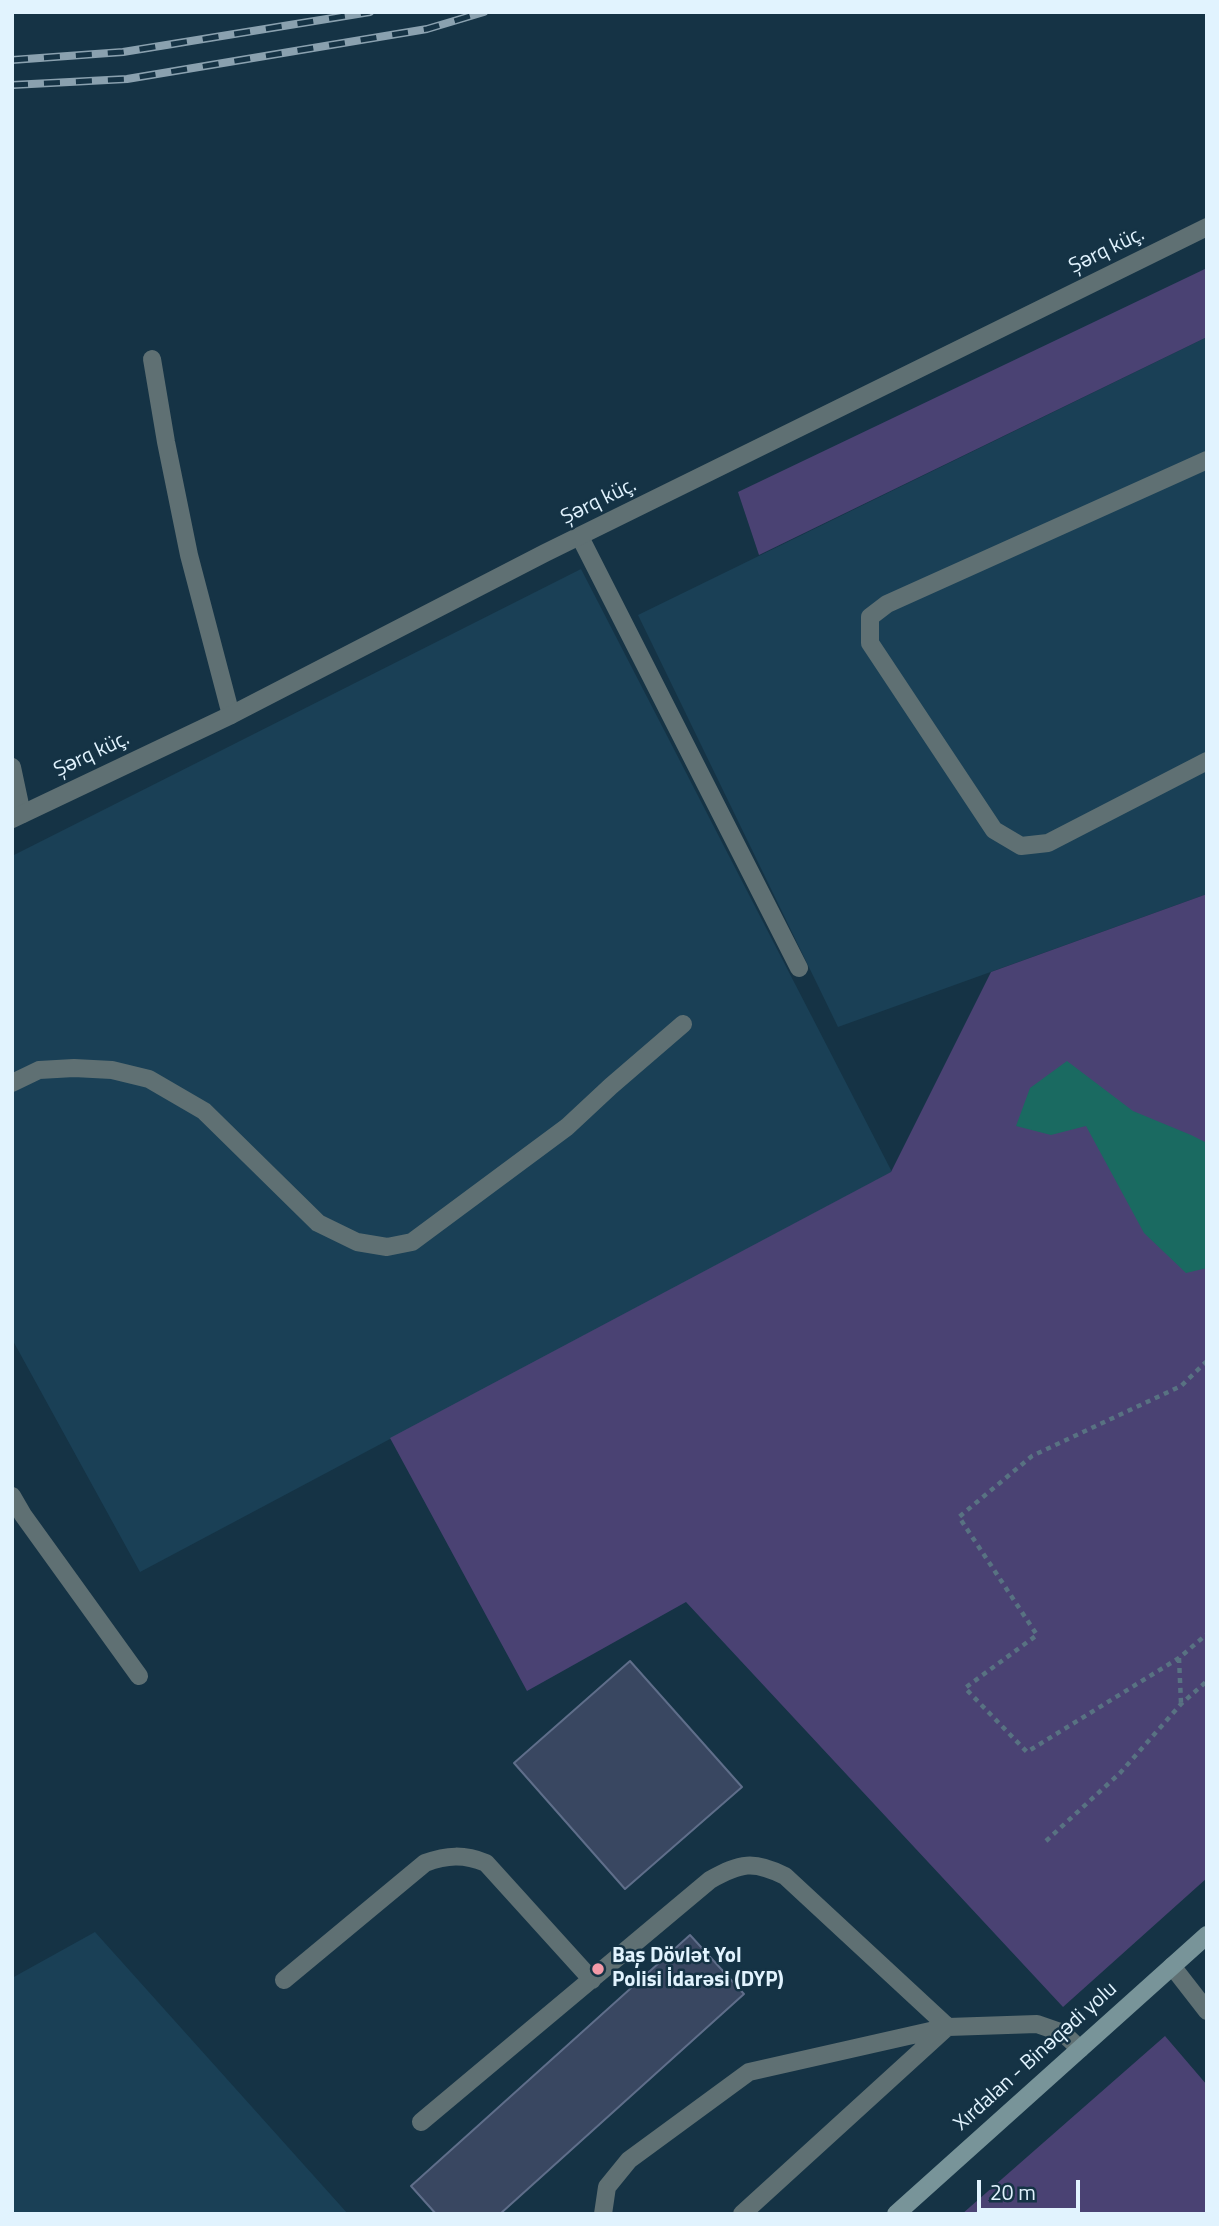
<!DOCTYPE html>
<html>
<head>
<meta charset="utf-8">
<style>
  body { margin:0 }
  #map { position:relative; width:1219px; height:2226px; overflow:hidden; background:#153345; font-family:"Titillium Web",sans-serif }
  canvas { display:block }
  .frame { position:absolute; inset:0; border:14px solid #e1f3fe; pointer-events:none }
  .scale { position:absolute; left:977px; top:2180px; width:103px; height:32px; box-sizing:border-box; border:4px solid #e1f3fe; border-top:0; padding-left:9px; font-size:21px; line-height:24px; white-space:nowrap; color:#e1f3fe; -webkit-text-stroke:5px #153345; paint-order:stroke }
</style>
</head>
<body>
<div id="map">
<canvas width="1219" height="2226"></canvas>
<div class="frame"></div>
<div class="scale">20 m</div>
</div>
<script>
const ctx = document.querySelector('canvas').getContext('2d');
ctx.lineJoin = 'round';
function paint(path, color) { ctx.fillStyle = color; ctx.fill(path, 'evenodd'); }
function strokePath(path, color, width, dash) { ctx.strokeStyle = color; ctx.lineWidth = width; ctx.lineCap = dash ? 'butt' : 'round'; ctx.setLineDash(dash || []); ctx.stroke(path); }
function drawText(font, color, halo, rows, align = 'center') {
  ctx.font = font + ' "Titillium Web",sans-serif'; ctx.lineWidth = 5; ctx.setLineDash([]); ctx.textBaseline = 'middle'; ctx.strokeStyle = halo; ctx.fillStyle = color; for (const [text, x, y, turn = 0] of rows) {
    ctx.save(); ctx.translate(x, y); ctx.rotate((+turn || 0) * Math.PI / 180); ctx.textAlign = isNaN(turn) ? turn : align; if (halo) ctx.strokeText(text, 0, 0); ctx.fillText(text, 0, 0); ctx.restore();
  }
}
paint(new Path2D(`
  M 1207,337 L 1207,894 L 838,1027 L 638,615 Z
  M 581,569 L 892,1172 L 140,1572 L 12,1339 L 12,856 Z
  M 95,1932 L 348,2214 L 12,2214 L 12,1978 Z`), '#1a4056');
paint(new Path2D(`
  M 1207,268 L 1207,337 L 759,555 L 738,492 Z
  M 1207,894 L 1207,1878 L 1063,2007 L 686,1602 L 527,1691 L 390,1438 L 891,1172 L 991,972 Z
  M 1165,2036 L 1207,2085 L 1207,2214 L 962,2214 Z`), '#4a4273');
paint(new Path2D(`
  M 1067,1061 L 1133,1111 L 1191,1135 L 1207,1143 L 1207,1268 L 1186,1273 L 1144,1233 L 1086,1126 L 1051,1135 L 1016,1126 L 1030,1088 Z`), '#1a6a61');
const building = new Path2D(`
  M 630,1661 L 742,1787 L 625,1889 L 514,1763 Z
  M 690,1935 L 744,1994 L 500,2214 L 436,2214 L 411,2186 Z`);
paint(building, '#394761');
strokePath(building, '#5f6e8a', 2);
strokePath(new Path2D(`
  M 1207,1361 L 1181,1386 L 1032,1456 L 959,1517 L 1037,1635 L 965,1688 L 1027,1752 L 1179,1658 L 1207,1634
  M 1179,1658 L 1181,1703
  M 1046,1841 L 1120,1773 L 1181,1704 L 1207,1681`), '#587282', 4.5, [5, 5]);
strokePath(new Path2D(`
  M 1207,460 L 887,604 L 870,617 L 870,643 L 994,830 L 1021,846 L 1048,843 L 1207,761
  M 580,537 L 799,968
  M 12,1083 L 39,1070 L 74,1068 L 112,1070 L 149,1079 L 204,1111 L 318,1223 L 357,1242 L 387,1247 L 412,1242 L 567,1127 L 611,1086 L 683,1024
  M 12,1496 L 23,1515 L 139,1676
  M 1172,1966 L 1207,2011
  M 284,1980 L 425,1863 C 447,1855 464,1854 486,1863 L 592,1980
  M 421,2122 L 710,1880 C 741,1863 753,1860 785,1876 L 948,2027 L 1037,2024 L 1063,2033 L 1080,2049
  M 603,2214 L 607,2187 L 629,2160 L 749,2072 L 948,2027
  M 742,2214 L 945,2029`), '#5f7073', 18);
strokePath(new Path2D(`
  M 152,359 L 166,442 L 189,555 L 231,715
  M 12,767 L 22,814`), '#5f7073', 18);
strokePath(new Path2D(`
  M 12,819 L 231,715 L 545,553 L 1207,227`), '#5f7073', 18);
strokePath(new Path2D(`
  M 896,2214 L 1207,1935`), '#789499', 18);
const rail = new Path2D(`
  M 12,60 L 123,52 L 370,12
  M 12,85 L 127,79 L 427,29 L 484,12`);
strokePath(rail, '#8aa1af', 8);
strokePath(rail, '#153345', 5, [16]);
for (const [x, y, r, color] of [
  [598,1969,7,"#f39aa8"]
]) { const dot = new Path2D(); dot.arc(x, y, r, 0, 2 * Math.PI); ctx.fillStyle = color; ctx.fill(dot); strokePath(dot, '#153345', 2.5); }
drawText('21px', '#e1f3fe', '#153345', [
  ["Şərq küç.",1107,251,-26],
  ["Şərq küç.",599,502,-26],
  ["Şərq küç.",92,755,-25],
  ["Xırdalan - Binəqədi yolu",1036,2057,-42]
]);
drawText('bold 21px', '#e1f3fe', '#153345', [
  ["Baş Dövlət Yol",612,1957],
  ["Polisi İdarəsi (DYP)",612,1981]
], 'left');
</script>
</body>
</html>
